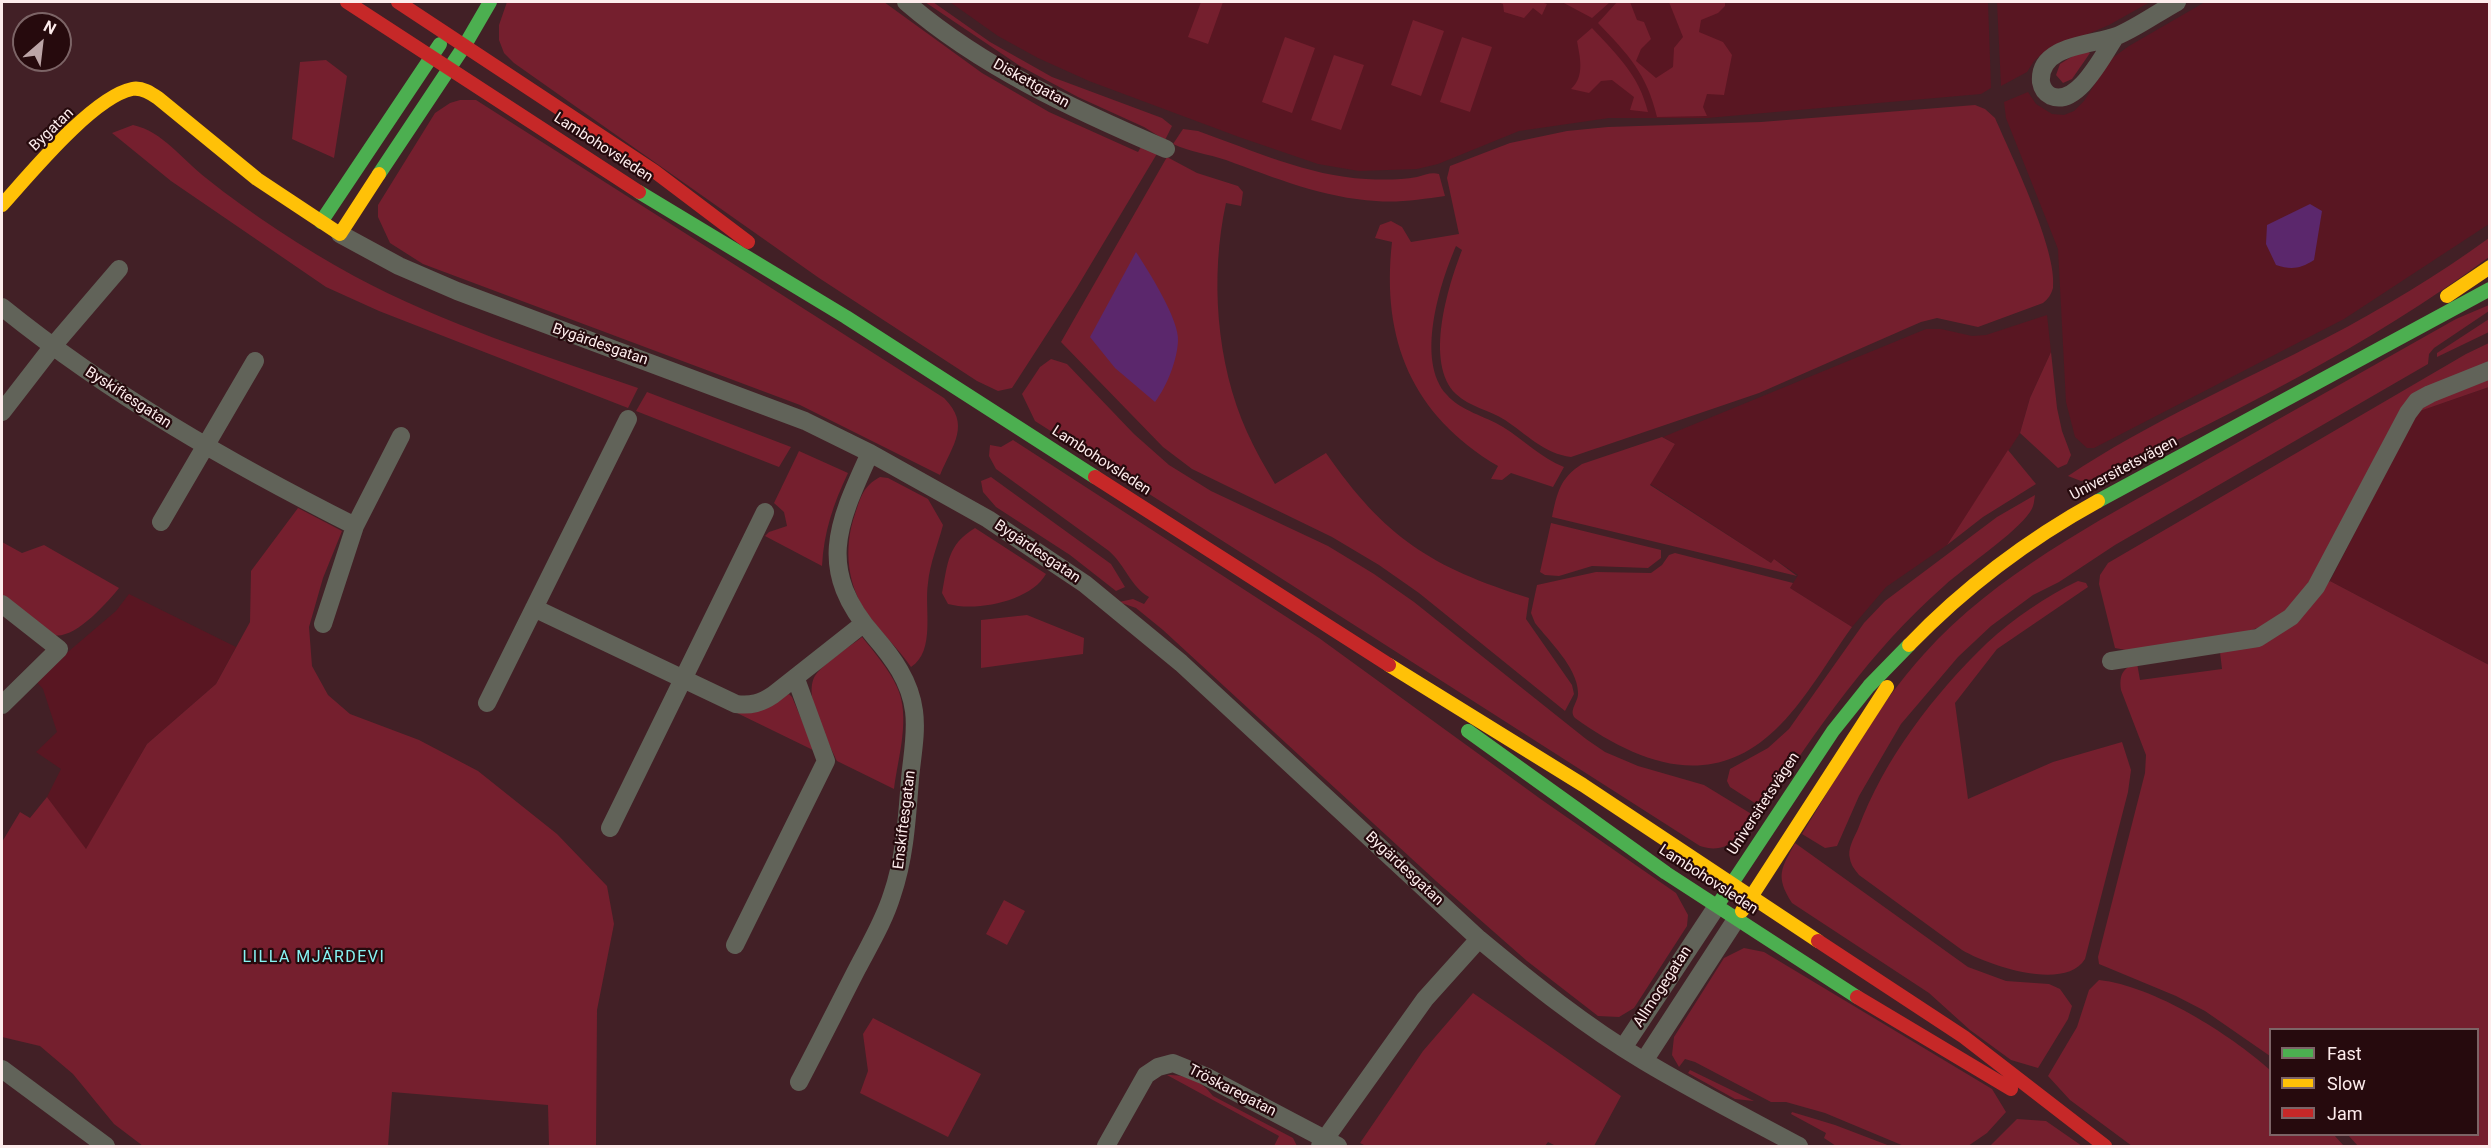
<!DOCTYPE html>
<html>
<head>
<meta charset="utf-8">
<style>
  body { margin:0 }
  #map { position:relative; width:2491px; height:1148px; overflow:hidden; background:#422026; font-family:Roboto,sans-serif }
  canvas { display:block }
  .frame { position:absolute; inset:0; border:3px solid #fdecec; pointer-events:none }
  .legend { position:absolute; left:2269px; top:1028px; width:210px; height:108px; box-sizing:border-box; background:#260a0d; border:2px solid #7c6466; margin:0; padding:8px 10px; list-style:none; font-size:18px; color:#fdecec }
  .legend li { display:flex; align-items:center; gap:12px; height:30px }
  .legend b { width:30px; border:2px solid #7c6466 }
  .north { position:absolute; left:12px; top:12px; width:60px; height:60px; box-sizing:border-box; background:#260a0d; border:2px solid #7c6466; border-radius:50%; rotate:28deg; font-size:16px; font-weight:700; line-height:24px; text-align:center; color:#fdecec }
  .north::after { content:''; display:block; margin:auto; width:21px; height:27px; background:#bca5a7; clip-path:polygon(50% 0,100% 100%,50% 72%,0 100%) }
</style>
</head>
<body>
<div id="map">
<canvas width="2491" height="1148"></canvas>
<div class="frame"></div>
<ul class="legend">
<li><b style="height:8px;background:#4caf50"></b>Fast</li>
<li><b style="height:8px;background:#ffc107"></b>Slow</li>
<li><b style="height:8px;background:#c62828"></b>Jam</li>
</ul>
<div class="north">N</div>
</div>
<script>
const ctx = document.querySelector('canvas').getContext('2d');
ctx.lineJoin = 'round';
function paint(path, color) { ctx.fillStyle = color; ctx.fill(path, 'evenodd'); }
function strokePath(path, color, width, dash) { ctx.strokeStyle = color; ctx.lineWidth = width; ctx.lineCap = dash ? 'butt' : 'round'; ctx.setLineDash(dash || []); ctx.stroke(path); }
function drawText(font, color, halo, rows, align = 'center') {
  ctx.font = font + ' Roboto,sans-serif'; ctx.lineWidth = 4.5; ctx.setLineDash([]); ctx.textBaseline = 'middle'; ctx.strokeStyle = halo; ctx.fillStyle = color; for (const [text, x, y, turn = 0] of rows) {
    ctx.save(); ctx.translate(x, y); ctx.rotate((+turn || 0) * Math.PI / 180); ctx.textAlign = isNaN(turn) ? turn : align; if (halo) ctx.strokeText(text, 0, 0); ctx.fillText(text, 0, 0); ctx.restore();
  }
}
paint(new Path2D(`
  M 950,2 L 1988,2 L 1991,88 L 1981,94 L 1707,118 L 1609,118 L 1519,131 L 1438,164 L 1417,169 L 1359,171 L 1318,164 L 1239,137 L 1089,81 L 1038,58 L 998,36 Z
  M 1997,2 L 2150,2 L 2109,25 L 2043,53 L 2034,61 L 2027,72 L 2001,86 Z
  M 2205,2 L 2489,2 L 2489,224 L 2344,319 L 2094,448 L 2087,448 L 2075,437 L 2066,402 L 2058,249 L 2006,118 L 2004,102 L 2028,92 L 2036,104 L 2052,114 L 2064,115 L 2074,111 L 2084,101 L 2111,59 L 2129,46 Z
  M 2047,315 L 2051,352 L 2030,398 L 2020,433 L 1947,545 L 1886,587 L 1852,627 L 1790,588 L 1798,575 L 1774,559 L 1771,563 L 1650,484 L 1675,444 L 1663,437 L 1926,329 L 1941,329 L 1972,336 L 1986,335 Z
  M 2489,387 L 2489,665 L 2330,581 L 2417,412 Z
  M 129,594 L 236,647 L 216,684 L 147,744 L 86,850 L 47,797 L 61,769 L 36,752 L 57,732 L 43,689 L 35,680 L 116,611 Z`), '#591622');
paint(new Path2D(`
  M 507,2 L 884,2 L 982,73 L 1049,112 L 1138,152 L 1141,147 L 1158,152 L 1076,289 L 1012,388 L 998,391 L 977,381 L 819,278 L 514,63 L 504,53 L 499,40 L 499,25 Z
  M 925,2 L 933,2 L 990,42 L 1052,77 L 1162,118 L 1172,126 L 1165,140 L 1144,127 L 1078,97 L 1020,66 Z
  M 1201,2 L 1223,2 L 1208,44 L 1188,37 Z
  M 1498,2 L 1541,2 L 1547,4 L 1542,15 L 1533,8 L 1524,18 L 1504,12 L 1503,4 Z
  M 1562,2 L 1610,2 L 1592,18 Z
  M 1617,2 L 1630,2 L 1637,20 L 1644,22 L 1651,39 L 1641,49 L 1636,61 L 1656,78 L 1673,67 L 1674,48 L 1683,37 L 1669,2 L 1725,2 L 1725,6 L 1718,13 L 1701,20 L 1699,32 L 1723,42 L 1732,55 L 1724,95 L 1707,94 L 1703,107 L 1707,116 L 1657,117 C 1647,74 1628,54 1598,23 Z
  M 1413,20 L 1444,31 L 1421,96 L 1391,85 Z
  M 1592,28 C 1617,55 1639,75 1648,112 L 1630,110 L 1634,97 L 1612,80 L 1601,81 L 1589,93 L 1571,89 C 1585,76 1580,58 1577,41 Z
  M 1285,37 L 1315,48 L 1292,113 L 1262,102 Z
  M 1462,37 L 1492,47 L 1470,112 L 1440,102 Z
  M 2084,49 L 2090,53 L 2072,79 L 2063,83 L 2056,75 L 2060,64 Z
  M 1334,55 L 1364,65 L 1341,130 L 1311,120 Z
  M 326,60 L 347,76 L 334,158 L 292,139 L 300,62 Z
  M 460,100 L 476,100 L 944,398 C 971,425 953,444 940,475 L 800,405 L 423,264 L 390,243 L 378,217 L 378,205 L 435,113 L 450,103 Z
  M 1975,105 L 1985,109 L 1995,118 C 2011,155 2058,251 2053,288 C 2051,295 2048,299 2043,303 L 1978,327 L 1937,318 L 1921,322 L 1759,393 L 1571,457 C 1545,454 1526,434 1505,420 C 1489,410 1470,407 1456,394 C 1424,363 1448,286 1462,250 L 1456,246 C 1440,283 1415,361 1447,395 C 1461,411 1485,416 1503,427 C 1524,440 1541,458 1564,467 L 1553,487 L 1511,473 L 1502,480 L 1491,479 L 1498,466 C 1412,415 1381,340 1392,242 L 1375,238 L 1380,225 L 1391,221 L 1402,227 L 1411,242 L 1459,234 L 1447,178 L 1450,166 L 1510,143 L 1567,131 L 1608,127 L 1761,122 Z
  M 133,125 C 162,131 183,160 206,178 C 251,214 303,248 354,276 C 443,324 542,355 638,388 L 628,408 L 379,311 L 326,287 L 171,181 L 112,133 Z
  M 1183,129 L 1198,131 C 1252,150 1308,176 1366,179 C 1382,180 1401,180 1417,177 C 1425,175 1431,172 1439,174 L 1445,196 C 1423,199 1399,203 1376,201 C 1324,198 1275,178 1226,160 C 1208,154 1190,152 1173,144 Z
  M 1167,157 L 1197,173 L 1238,186 L 1243,192 L 1241,206 L 1226,203 C 1210,276 1216,363 1247,432 C 1255,450 1265,467 1275,484 L 1326,453 C 1385,538 1431,567 1529,598 L 1526,619 L 1572,685 L 1574,694 L 1565,711 L 1419,593 L 1379,565 L 1332,537 L 1192,469 L 1163,447 L 1061,342 Z
  M 2489,238 L 2489,257 C 2369,346 2234,412 2100,478 L 2081,481 L 2068,476 C 2149,422 2239,383 2326,338 C 2382,309 2438,275 2489,238 Z
  M 2489,305 L 2489,311 L 2434,348 L 2429,354 L 2428,364 L 2115,545 L 2059,582 L 2033,595 L 1991,626 L 1958,657 L 1901,724 L 1859,796 L 1837,846 L 1825,848 L 1802,834 C 1840,773 1875,708 1924,654 C 1996,574 2095,523 2187,471 C 2277,420 2367,369 2456,319 Z
  M 2489,319 L 2489,332 L 2437,357 L 2437,353 Z
  M 2489,343 L 2489,363 L 2430,386 L 2303,592 C 2292,605 2280,617 2264,625 C 2229,642 2166,644 2126,650 L 2115,648 L 2099,584 L 2100,575 L 2108,563 L 2466,354 Z
  M 2051,352 L 2057,408 L 2062,431 L 2071,455 L 2067,464 L 2058,468 L 2020,433 L 2030,398 Z
  M 1051,359 L 1067,364 L 1134,434 L 1169,465 L 1211,491 L 1328,546 L 1374,574 L 1414,602 L 1586,739 L 1605,752 L 1638,766 L 1704,785 L 1758,818 C 1742,837 1726,855 1700,846 L 1035,421 L 1022,394 L 1040,367 Z
  M 2489,378 L 2489,387 L 2417,412 L 2426,404 Z
  M 647,392 L 791,447 L 779,467 L 636,411 Z
  M 1662,437 L 1675,444 L 1650,485 L 1771,563 L 1774,559 L 1797,576 L 1552,517 C 1557,493 1560,478 1582,464 Z
  M 1013,440 L 1319,638 L 1542,800 L 1676,893 L 1688,915 L 1687,926 L 1634,1008 L 1619,1017 L 1598,1016 L 1527,961 L 1436,881 L 1163,630 L 1136,608 L 1119,602 L 1133,599 L 1144,604 L 1149,597 C 1131,587 1125,565 1109,551 L 996,469 L 989,456 L 990,445 L 1001,447 Z
  M 2008,450 L 2036,484 L 1983,517 L 1947,545 Z
  M 799,451 L 848,473 C 833,505 824,531 822,566 L 765,536 L 769,532 L 787,526 L 784,512 L 774,503 Z
  M 880,477 L 888,478 L 928,499 L 943,525 C 938,544 930,563 928,583 C 924,608 936,651 911,667 C 899,649 882,634 869,616 C 847,587 843,548 855,514 C 861,497 863,486 880,477 Z
  M 991,477 L 1111,564 L 1125,587 L 1116,591 L 1070,555 L 996,507 L 983,492 L 981,481 Z
  M 2035,495 C 2034,501 2034,507 2030,512 C 2015,534 1966,566 1944,586 C 1871,650 1817,729 1764,809 L 1730,787 L 1727,781 L 1730,769 L 1768,748 L 1789,729 L 1864,623 L 1885,601 L 1997,517 Z
  M 298,508 L 342,531 L 323,578 L 309,627 L 312,666 L 328,695 L 350,714 L 419,740 L 478,771 L 557,834 L 607,886 L 614,924 L 597,1010 L 596,1146 L 549,1146 L 548,1105 L 392,1092 L 388,1146 L 143,1146 L 114,1124 L 73,1074 L 40,1046 L 2,1037 L 2,842 L 20,812 L 30,818 L 47,797 L 86,849 L 147,744 L 216,684 L 250,622 L 251,571 Z
  M 1551,523 L 1661,550 L 1661,558 L 1648,568 L 1592,566 L 1559,576 L 1545,575 L 1540,572 Z
  M 975,528 L 1046,574 C 1031,601 977,612 948,604 L 942,593 C 948,563 947,545 975,528 Z
  M 2,542 L 22,553 L 44,545 L 119,588 C 106,604 71,644 50,634 C 33,626 16,609 2,597 Z
  M 1675,553 L 1793,583 L 1790,588 L 1852,627 C 1828,660 1804,703 1775,730 C 1710,792 1638,763 1575,718 C 1568,710 1579,702 1578,692 C 1577,667 1549,641 1535,623 L 1531,613 L 1537,585 L 1596,572 L 1651,573 L 1662,565 L 1669,555 Z
  M 2078,581 L 2086,583 L 2088,587 L 1997,649 L 1955,703 L 1968,799 L 2053,762 L 2122,742 L 2131,770 L 2128,792 L 2085,959 C 2065,992 1987,965 1962,950 L 1859,875 C 1855,870 1851,865 1850,859 C 1847,849 1854,838 1858,829 C 1884,759 1934,694 1987,643 C 2013,619 2046,596 2078,581 Z
  M 2330,581 L 2489,665 L 2489,1146 L 2358,1146 L 2348,1135 L 2478,1134 L 2478,1030 L 2270,1030 L 2270,1056 L 2205,1011 L 2176,996 L 2099,964 L 2098,957 L 2145,773 L 2146,755 L 2121,690 C 2119,674 2123,668 2137,663 L 2140,680 L 2222,669 L 2220,652 L 2255,645 Z
  M 1027,615 L 1084,638 L 1083,654 L 981,668 L 981,620 Z
  M 862,637 C 874,652 889,669 897,687 C 911,717 898,757 894,789 L 837,761 C 828,740 800,693 817,673 C 829,659 848,648 862,637 Z
  M 789,694 L 792,697 L 815,751 L 737,713 Z
  M 1795,843 L 1968,967 L 2006,981 L 2049,984 L 2060,989 L 2072,1006 L 2068,1019 L 2038,1068 L 2011,1060 L 1970,1030 L 1929,993 L 1792,903 C 1775,876 1781,869 1795,843 Z
  M 1004,900 L 1025,911 L 1007,945 L 986,934 Z
  M 1744,948 L 1764,952 L 1992,1089 L 2006,1112 L 1987,1133 L 1968,1146 L 1904,1146 L 1825,1113 L 1786,1102 L 1771,1102 L 1695,1062 L 1685,1059 L 1679,1067 L 1672,1055 L 1674,1037 L 1724,958 Z
  M 2099,980 C 2154,986 2230,1034 2270,1070 L 2270,1134 L 2334,1135 L 2344,1146 L 2132,1146 L 2070,1100 L 2048,1076 L 2077,1027 L 2089,990 Z
  M 1473,993 L 1621,1096 L 1594,1146 L 1556,1146 L 1548,1142 L 1545,1146 L 1366,1146 L 1360,1143 L 1423,1051 Z
  M 873,1018 L 981,1074 L 948,1137 L 860,1093 L 868,1071 L 863,1034 Z
  M 1690,1070 L 1754,1101 L 1735,1099 L 1688,1073 Z
  M 1167,1075 C 1187,1075 1201,1080 1213,1096 L 1293,1138 L 1297,1146 L 1274,1146 L 1279,1136 Z
  M 1792,1112 L 1835,1125 L 1890,1146 L 1836,1146 L 1824,1138 L 1826,1133 L 1791,1114 Z
  M 2017,1119 L 2046,1121 L 2082,1146 L 1990,1146 Z`), '#751f2e');
paint(new Path2D(`
  M 2310,204 L 2322,211 L 2314,260 C 2300,269 2291,270 2276,265 L 2266,244 L 2267,225 Z
  M 1136,252 C 1148,270 1180,321 1178,341 C 1177,361 1167,386 1155,402 L 1115,368 L 1090,337 Z`), '#5b276c');
strokePath(new Path2D(`
  M 906,2 C 981,67 1075,110 1166,149
  M 2116,36 C 2103,55 2078,107 2051,96 C 2045,93 2042,88 2041,82 C 2038,44 2094,45 2117,36 C 2138,27 2157,13 2177,2
  M 340,234 L 399,266 L 457,291 L 805,421 L 870,453 L 988,519 L 1085,584 L 1181,663 L 1479,939 C 1532,983 1585,1026 1644,1061 C 1694,1091 1747,1118 1799,1146
  M 2,307 C 111,395 230,463 355,526
  M 2,412 L 53,346 L 119,269
  M 161,522 L 255,361
  M 2,604 L 59,649 L 2,705
  M 534,608 L 736,704 C 751,706 761,703 773,695 L 863,624
  M 323,624 L 355,526 L 401,436
  M 2111,661 L 2258,638 L 2291,617 L 2316,587 L 2408,413 L 2417,401 L 2430,394 L 2490,370
  M 487,703 L 628,419
  M 610,828 L 765,512
  M 735,945 L 826,761 L 796,679
  M 1623,1048 L 1717,906
  M 1644,1061 L 1737,918
  M 2,1069 L 106,1146
  M 799,1082 C 819,1044 838,1006 857,969 C 870,944 884,921 892,895 C 905,857 907,818 910,779 C 912,756 917,733 914,711 C 910,681 893,658 874,636 C 816,569 837,525 870,453
  M 1106,1146 L 1146,1075 L 1158,1067 L 1173,1063 L 1205,1076 L 1338,1146
  M 1320,1146 L 1425,999 L 1479,939`), '#616359', 18);
strokePath(new Path2D(`
  M 379,174 L 465,45 L 490,2
  M 639,192 L 846,317 L 1095,477
  M 321,222 L 440,44
  M 2098,501 L 2490,289
  M 1468,731 L 1666,873 L 1857,997
  M 1717,906 L 1833,731 L 1869,686 L 1909,645`), '#4caf50', 14);
strokePath(new Path2D(`
  M 2,205 C 30,174 93,97 132,89 C 142,87 151,93 158,98 L 257,179 L 340,234 L 379,174
  M 2447,296 L 2490,267
  M 1909,645 C 1965,587 2027,540 2098,501
  M 1389,665 L 1583,785 L 1818,941
  M 1742,911 L 1887,687`), '#ffc107', 14);
strokePath(new Path2D(`
  M 347,2 L 639,192
  M 398,2 L 654,171 L 748,242
  M 1095,477 L 1389,665
  M 1818,941 L 1964,1037 L 2105,1146
  M 1857,997 L 2011,1089`), '#c62828', 14);
drawText('15px', '#fdecec', '#260a0d', [
  ["Diskettgatan",1031,84,29],
  ["Bygatan",52,130,-44],
  ["Lambohovsleden",603,148,33],
  ["Bygärdesgatan",600,345,19],
  ["Byskiftesgatan",128,398,33],
  ["Lambohovsleden",1101,461,33],
  ["Universitetsvägen",2124,469,-28],
  ["Bygärdesgatan",1037,552,34],
  ["Universitetsvägen",1764,804,-57],
  ["Enskiftesgatan",905,820,-83],
  ["Bygärdesgatan",1404,869,43],
  ["Lambohovsleden",1708,880,33],
  ["Allmogegatan",1663,987,-57],
  ["Tröskaregatan",1232,1091,27]
]);
ctx.letterSpacing = '1.5px';
drawText('16px', '#87f3f3', '#260a0d', [
  ["LILLA MJÄRDEVI",314,958]
]);
ctx.letterSpacing = '0px';
</script>
</body>
</html>
